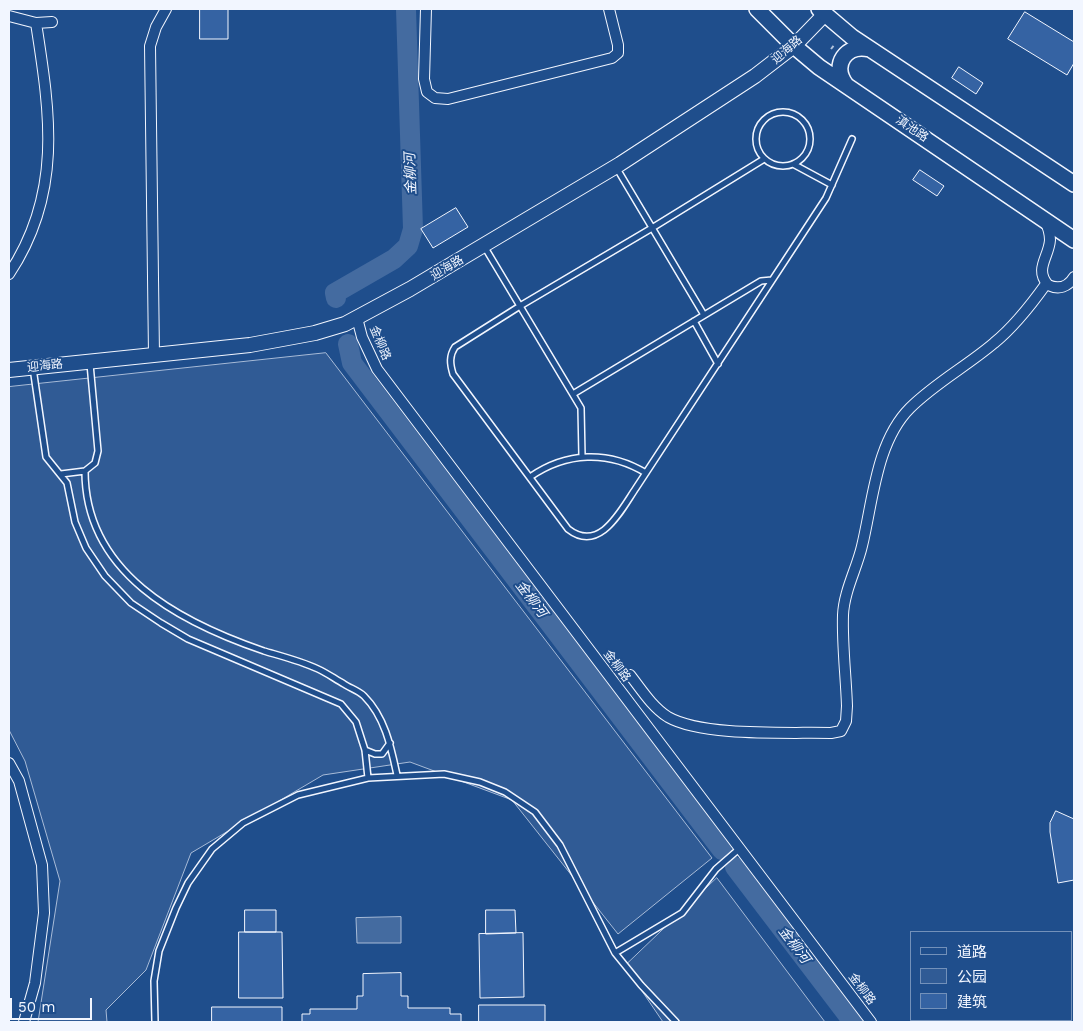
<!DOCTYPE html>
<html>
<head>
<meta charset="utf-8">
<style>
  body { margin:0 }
  #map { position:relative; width:1083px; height:1031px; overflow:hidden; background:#1f4e8c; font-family:"Work Sans","Noto Sans SC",sans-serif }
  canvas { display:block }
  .frame { position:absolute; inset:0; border:10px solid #f2f6ff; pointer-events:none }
  .legend { position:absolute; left:910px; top:931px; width:162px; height:90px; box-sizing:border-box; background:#1f4e8c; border:1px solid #7391ba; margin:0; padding:6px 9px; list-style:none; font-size:15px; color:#f2f6ff }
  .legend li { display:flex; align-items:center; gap:10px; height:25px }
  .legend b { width:25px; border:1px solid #7391ba }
  .scale { position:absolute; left:10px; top:998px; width:82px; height:22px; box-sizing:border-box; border:2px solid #f2f6ff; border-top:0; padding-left:6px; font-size:15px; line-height:18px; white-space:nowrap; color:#f2f6ff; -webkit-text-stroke:4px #1f4e8c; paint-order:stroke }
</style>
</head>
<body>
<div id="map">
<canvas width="1083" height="1031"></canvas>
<div class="frame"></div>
<ul class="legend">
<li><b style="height:6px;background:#1f4e8c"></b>道路</li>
<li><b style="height:14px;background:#305b95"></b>公园</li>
<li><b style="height:14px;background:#3563a3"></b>建筑</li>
</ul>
<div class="scale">50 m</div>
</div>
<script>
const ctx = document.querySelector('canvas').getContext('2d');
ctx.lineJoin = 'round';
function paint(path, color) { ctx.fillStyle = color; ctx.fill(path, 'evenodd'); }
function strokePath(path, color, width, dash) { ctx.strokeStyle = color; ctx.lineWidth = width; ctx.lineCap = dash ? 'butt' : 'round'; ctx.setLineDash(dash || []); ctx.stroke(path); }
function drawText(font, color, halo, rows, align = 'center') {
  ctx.font = font + ' "Work Sans","Noto Sans SC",sans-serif'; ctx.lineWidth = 4; ctx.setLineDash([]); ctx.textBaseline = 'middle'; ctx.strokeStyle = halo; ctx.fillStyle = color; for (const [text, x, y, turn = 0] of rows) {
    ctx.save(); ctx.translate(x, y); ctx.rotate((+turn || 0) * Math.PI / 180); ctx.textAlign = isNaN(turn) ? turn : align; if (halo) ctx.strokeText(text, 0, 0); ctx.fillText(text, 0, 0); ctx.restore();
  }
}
const green = new Path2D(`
  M 326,353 L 712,858 L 618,934 L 512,800 L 410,762 L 323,775 L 191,853 L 146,970 L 106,1010 L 107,1022 L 38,1022 L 60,881 L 25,761 L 9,730 L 9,387 Z
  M 717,878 L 825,1022 L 663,1022 L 625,966 Z`);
paint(green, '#305b95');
strokePath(green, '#a8bbd7', 1);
const water = new Path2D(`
  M 401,917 L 401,943 L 357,943 L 356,918 Z`);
paint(water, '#446ba0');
strokePath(water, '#a8bbd7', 1);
strokePath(new Path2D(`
  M 336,298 L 335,293 L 394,259 L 408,246 L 413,229 L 406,9
  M 348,344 L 352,363 L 722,850
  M 735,867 L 853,1022`), '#446ba0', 20);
const building = new Path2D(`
  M 200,9 L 228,9 L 228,39 L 200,39 Z
  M 1025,12 L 1074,42 L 1074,63 L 1067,75 L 1008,39 Z
  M 959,67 L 983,83 L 976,94 L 952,78 Z
  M 920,170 L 944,186 L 937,196 L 913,180 Z
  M 456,208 L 468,227 L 433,248 L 421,229 Z
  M 1056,811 L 1074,819 L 1074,880 L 1058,883 L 1050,832 L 1050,823 Z
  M 245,910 L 276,910 L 276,932 L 245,932 Z
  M 486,910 L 515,910 L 516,933 L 486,934 Z
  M 239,932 L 282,932 L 283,998 L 239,998 Z
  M 523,933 L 524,997 L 480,998 L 479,934 Z
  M 401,973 L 401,996 L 408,996 L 408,1008 L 450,1008 L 450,1014 L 461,1014 L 461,1022 L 302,1022 L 302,1014 L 310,1014 L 310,1009 L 357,1009 L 357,996 L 363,996 L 363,974 Z
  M 479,1005 L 545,1005 L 545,1022 L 479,1022 Z
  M 212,1007 L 282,1007 L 282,1022 L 212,1022 Z`);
paint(building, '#3563a3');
strokePath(building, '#f2f6ff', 1);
const lane = new Path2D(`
  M756 139a27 27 0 1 1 54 0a27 27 0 1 1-54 0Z
  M 764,159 L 652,228 L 520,306 L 455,347 C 449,356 450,364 453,374 L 568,529 C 600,554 621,510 636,488 L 826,198 L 852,139
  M 793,164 L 832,185
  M 616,167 L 704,315
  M 484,246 L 581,408 L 582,456
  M 694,321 L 718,364
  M 33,368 L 46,457 L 67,483 L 75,522 L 86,548 L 105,576 L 131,603 L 161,623 L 188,639 L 341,704 L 356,722 L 365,750 L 368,778
  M 573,394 L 761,281 L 772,280
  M 85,471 C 85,573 179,622 264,651 C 281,656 301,661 318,669 C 327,673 335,679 344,684 C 350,688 359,691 364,696 C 385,717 391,747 397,775
  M 61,474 L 85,471 L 95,463 L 98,451 L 90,364
  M 530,477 C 566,452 608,450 646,473
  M 365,750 L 375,754 L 382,754 L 390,743
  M 615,953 L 682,913 L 716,869 L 739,849
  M 155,1022 L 154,981 L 159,951 L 176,908 L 188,883 L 212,849 L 243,823 L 298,795 L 368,778 L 444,774 L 480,782 L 505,792 L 535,812 L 560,845 L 615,953 L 641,985 L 676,1022`);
const street = new Path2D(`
  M 426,9 L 424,79 L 427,92 L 435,98 L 448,99 L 612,58 L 618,53 L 618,45 L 609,9
  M 9,16 L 36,23 L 52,22
  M 1045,220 C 1048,227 1050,233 1050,240 C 1049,257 1034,269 1048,285 C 1059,290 1068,287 1074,277
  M 9,274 C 63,193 50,113 36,23
  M 357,318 L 362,337 L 377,369 L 871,1022
  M 154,355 L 150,46 L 156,27 L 166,9
  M 630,675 C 641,689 652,707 668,717 C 703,737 789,732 831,733 L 841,731 L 846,721 L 847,706 C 846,676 842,645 843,615 C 844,591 857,568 862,546 C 873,501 876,442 910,408 C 935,383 967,366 994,343 C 1015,326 1031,305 1046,284
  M 9,763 L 19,781 L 42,865 L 44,913 L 35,983 L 24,1022`);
const secondary = new Path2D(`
  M 9,370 L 250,345 L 315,333 L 345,324 L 410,289 L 620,164 L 755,76 L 794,46 L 825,14`);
const primary = new Path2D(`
  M 757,9 L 794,46 L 819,67 L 1074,240
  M 819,9 L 852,37 L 1074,184
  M 846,85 C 831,65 846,43 870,49`);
strokePath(lane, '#f2f6ff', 8);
strokePath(street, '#f2f6ff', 12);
strokePath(secondary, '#f2f6ff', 16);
strokePath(primary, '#f2f6ff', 18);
strokePath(new Path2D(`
  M 831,49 L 835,44`), '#b3c4dc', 2, [4, 2.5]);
strokePath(lane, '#1f4e8c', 5);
strokePath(street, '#1f4e8c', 10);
strokePath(secondary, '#1f4e8c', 14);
strokePath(primary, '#1f4e8c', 15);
drawText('12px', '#f2f6ff', '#1f4e8c', [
  ["迎海路",787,50,-41],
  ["滇池路",912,129,34],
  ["迎海路",447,268,-31],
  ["金柳路",380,343,67],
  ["迎海路",45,366,-6],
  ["金柳路",617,666,53],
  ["金柳路",862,989,53]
]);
drawText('italic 14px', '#f2f6ff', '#1f4e8c', [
  ["金柳河",411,174,-92],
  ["金柳河",531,599,53],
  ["金柳河",794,945,53]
]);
</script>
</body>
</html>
